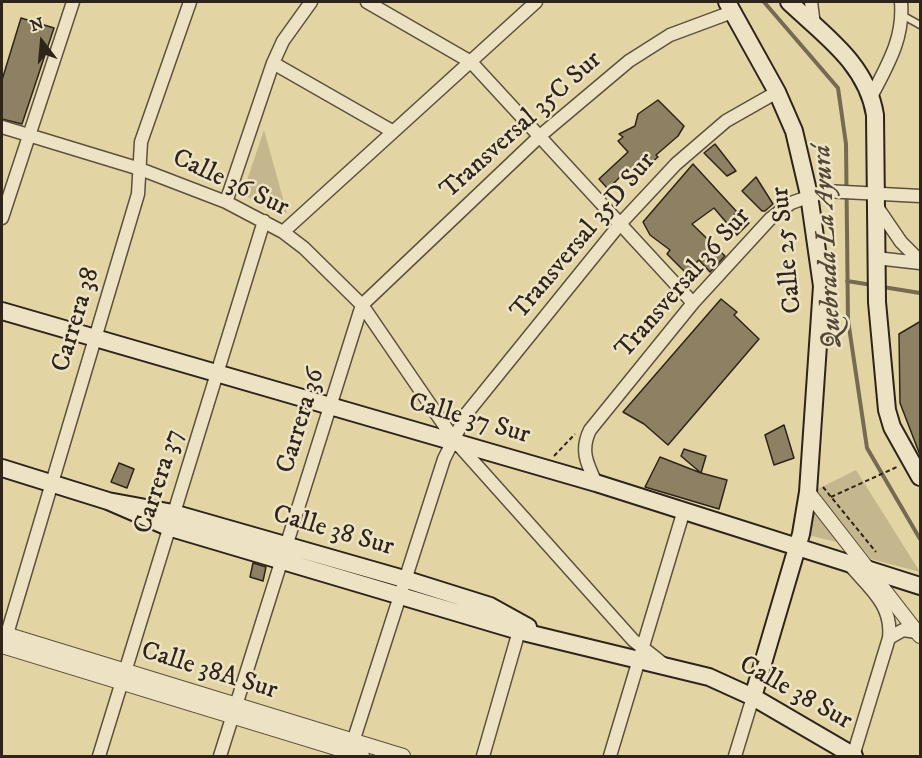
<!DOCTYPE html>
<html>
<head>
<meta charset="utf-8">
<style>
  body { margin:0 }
  #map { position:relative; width:922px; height:758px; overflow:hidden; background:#e3d4a4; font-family:"IM FELL DW Pica",serif }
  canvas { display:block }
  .frame { position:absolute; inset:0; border:3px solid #2f241c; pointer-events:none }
  .north { position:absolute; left:12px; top:12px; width:60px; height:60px; -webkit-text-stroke:4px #ede3c4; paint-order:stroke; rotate:344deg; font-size:16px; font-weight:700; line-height:24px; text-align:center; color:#2f241c }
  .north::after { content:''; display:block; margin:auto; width:21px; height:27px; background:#2f241c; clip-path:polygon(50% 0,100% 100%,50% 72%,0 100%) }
</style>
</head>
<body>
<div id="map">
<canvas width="922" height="758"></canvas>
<div class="frame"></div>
<div class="north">N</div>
</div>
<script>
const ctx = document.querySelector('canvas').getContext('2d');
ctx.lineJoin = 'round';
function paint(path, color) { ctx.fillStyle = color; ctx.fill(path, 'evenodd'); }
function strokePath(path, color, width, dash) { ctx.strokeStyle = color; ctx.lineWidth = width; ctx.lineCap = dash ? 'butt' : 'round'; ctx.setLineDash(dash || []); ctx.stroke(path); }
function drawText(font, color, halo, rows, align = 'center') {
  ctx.font = font + ' "IM FELL DW Pica",serif'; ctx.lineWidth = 5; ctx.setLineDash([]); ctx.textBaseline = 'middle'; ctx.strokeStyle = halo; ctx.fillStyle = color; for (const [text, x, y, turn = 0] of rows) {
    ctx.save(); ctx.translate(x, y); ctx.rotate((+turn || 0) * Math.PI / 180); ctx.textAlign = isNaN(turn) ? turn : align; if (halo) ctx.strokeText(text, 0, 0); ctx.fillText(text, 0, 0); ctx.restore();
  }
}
paint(new Path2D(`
  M 264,130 L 287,213 L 242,195 Z
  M 856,470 L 920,572 L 871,559 L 816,490 Z
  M 813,501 L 845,544 L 804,534 Z`), '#c4b68d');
strokePath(new Path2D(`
  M 764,2 L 838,88 L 846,144 L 848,320 L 867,448 L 920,539
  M 847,281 L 872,285
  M 883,287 L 920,293`), '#766a52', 4);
const building = new Path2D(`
  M 21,18 L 54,28 L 22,124 L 2,119 L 2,80 Z
  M 658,100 L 684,126 L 678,136 L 656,155 L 658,157 L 643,170 L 636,184 L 624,173 L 608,189 L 599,179 L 628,152 L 618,141 L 623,137 L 619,134 L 635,126 L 638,114 Z
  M 715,144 L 736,171 L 727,176 L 704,153 Z
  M 693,164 L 737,212 L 735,214 L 749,223 L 737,235 L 714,208 L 692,224 L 725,256 L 710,272 L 699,260 L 686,273 L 667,254 L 670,250 L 650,235 L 643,222 Z
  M 756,177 L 773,204 L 765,211 L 762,211 L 742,191 Z
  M 721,299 L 737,312 L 734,315 L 759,339 L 668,445 L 644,424 L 623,412 Z
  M 921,321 L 921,455 L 920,455 L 900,403 L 899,334 Z
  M 784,425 L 794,458 L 774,465 L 765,435 Z
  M 684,449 L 706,456 L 701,473 L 727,480 L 719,509 L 645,487 L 660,457 L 701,473 L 681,456 Z
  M 119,463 L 134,469 L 127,488 L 111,482 Z
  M 253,563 L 266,567 L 263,581 L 250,577 Z`);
paint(building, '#8d8063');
strokePath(building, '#2f241c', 1.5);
const service = new Path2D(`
  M 902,15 L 920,25`);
const minor = new Path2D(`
  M 367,2 L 471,62 L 693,303
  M 811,2 L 814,25
  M 273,63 L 392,131
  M 872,95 C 888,64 904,38 901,2
  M 2,127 L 140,169 L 226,202 L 283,232 L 304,248 L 362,305 L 455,441 L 633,640 L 662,663
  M 226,202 L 273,63 L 283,41 L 311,2
  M 875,204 L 901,242 L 920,261
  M 2,218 L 73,2
  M 283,232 L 536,2
  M 876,258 L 920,263
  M 596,483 C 587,464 580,450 590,430 L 693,303 L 770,219 L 791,203 L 825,191 L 920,196
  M 848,563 C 868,587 893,604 889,638
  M 4,644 L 138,194 L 141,142 L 190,2
  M 351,748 L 444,459 L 467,413 L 620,224 L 676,164 L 726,121 L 777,92
  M 99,756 L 264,221
  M 220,756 L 362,305 L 541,135 L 629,61 L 670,35 L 732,12
  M 483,756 L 519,631
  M 610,756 L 684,510
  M 735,756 L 753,697
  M 853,756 L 889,638 L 903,630 L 917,632`);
const tertiary = new Path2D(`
  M 808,492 L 920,636
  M 2,633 L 403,756
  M 2,646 L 362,756`);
const secondary = new Path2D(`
  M 727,2 L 777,92 L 794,131 L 809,195 L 822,286 L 808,492 L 801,534 L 753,697
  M 789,2 C 824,35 867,64 875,115 L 877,302 L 887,410 L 892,427 L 920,477
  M 2,311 L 596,483 L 920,586
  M 2,468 L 108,501 L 173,513 L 404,579 L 490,606 L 528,627
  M 108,501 L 168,527 L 519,631 L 709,677 L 753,697 L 854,756`);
strokePath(service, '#5c503e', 9);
strokePath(minor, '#5c503e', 15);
strokePath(tertiary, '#5c503e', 16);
strokePath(secondary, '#2f241c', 20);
strokePath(new Path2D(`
  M 554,456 L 575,434
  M 823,487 L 876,552
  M 831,497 L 899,466`), '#2f241c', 2, [4.5, 3]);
strokePath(service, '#ede3c4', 6);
strokePath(minor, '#ede3c4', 12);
strokePath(tertiary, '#ede3c4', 14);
strokePath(secondary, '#ede3c4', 16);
drawText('26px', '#2f241c', '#ede3c4', [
  ["Transversal 35C Sur",522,126,-42],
  ["Calle 36 Sur",230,184,25],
  ["Transversal 35D Sur",584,237,-50],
  ["Calle 25 Sur",788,250,-96],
  ["Transversal 36 Sur",684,284,-49],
  ["Carrera 38",77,320,-73],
  ["Calle 37 Sur",469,420,16],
  ["Carrera 36",302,421,-73],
  ["Carrera 37",160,482,-72],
  ["Calle 38 Sur",333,532,16],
  ["Calle 38A Sur",209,672,17],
  ["Calle 38 Sur",795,694,29]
]);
drawText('italic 27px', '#534737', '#ede3c4', [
  ["Quebrada La Ayurá",829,247,-93]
]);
</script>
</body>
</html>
